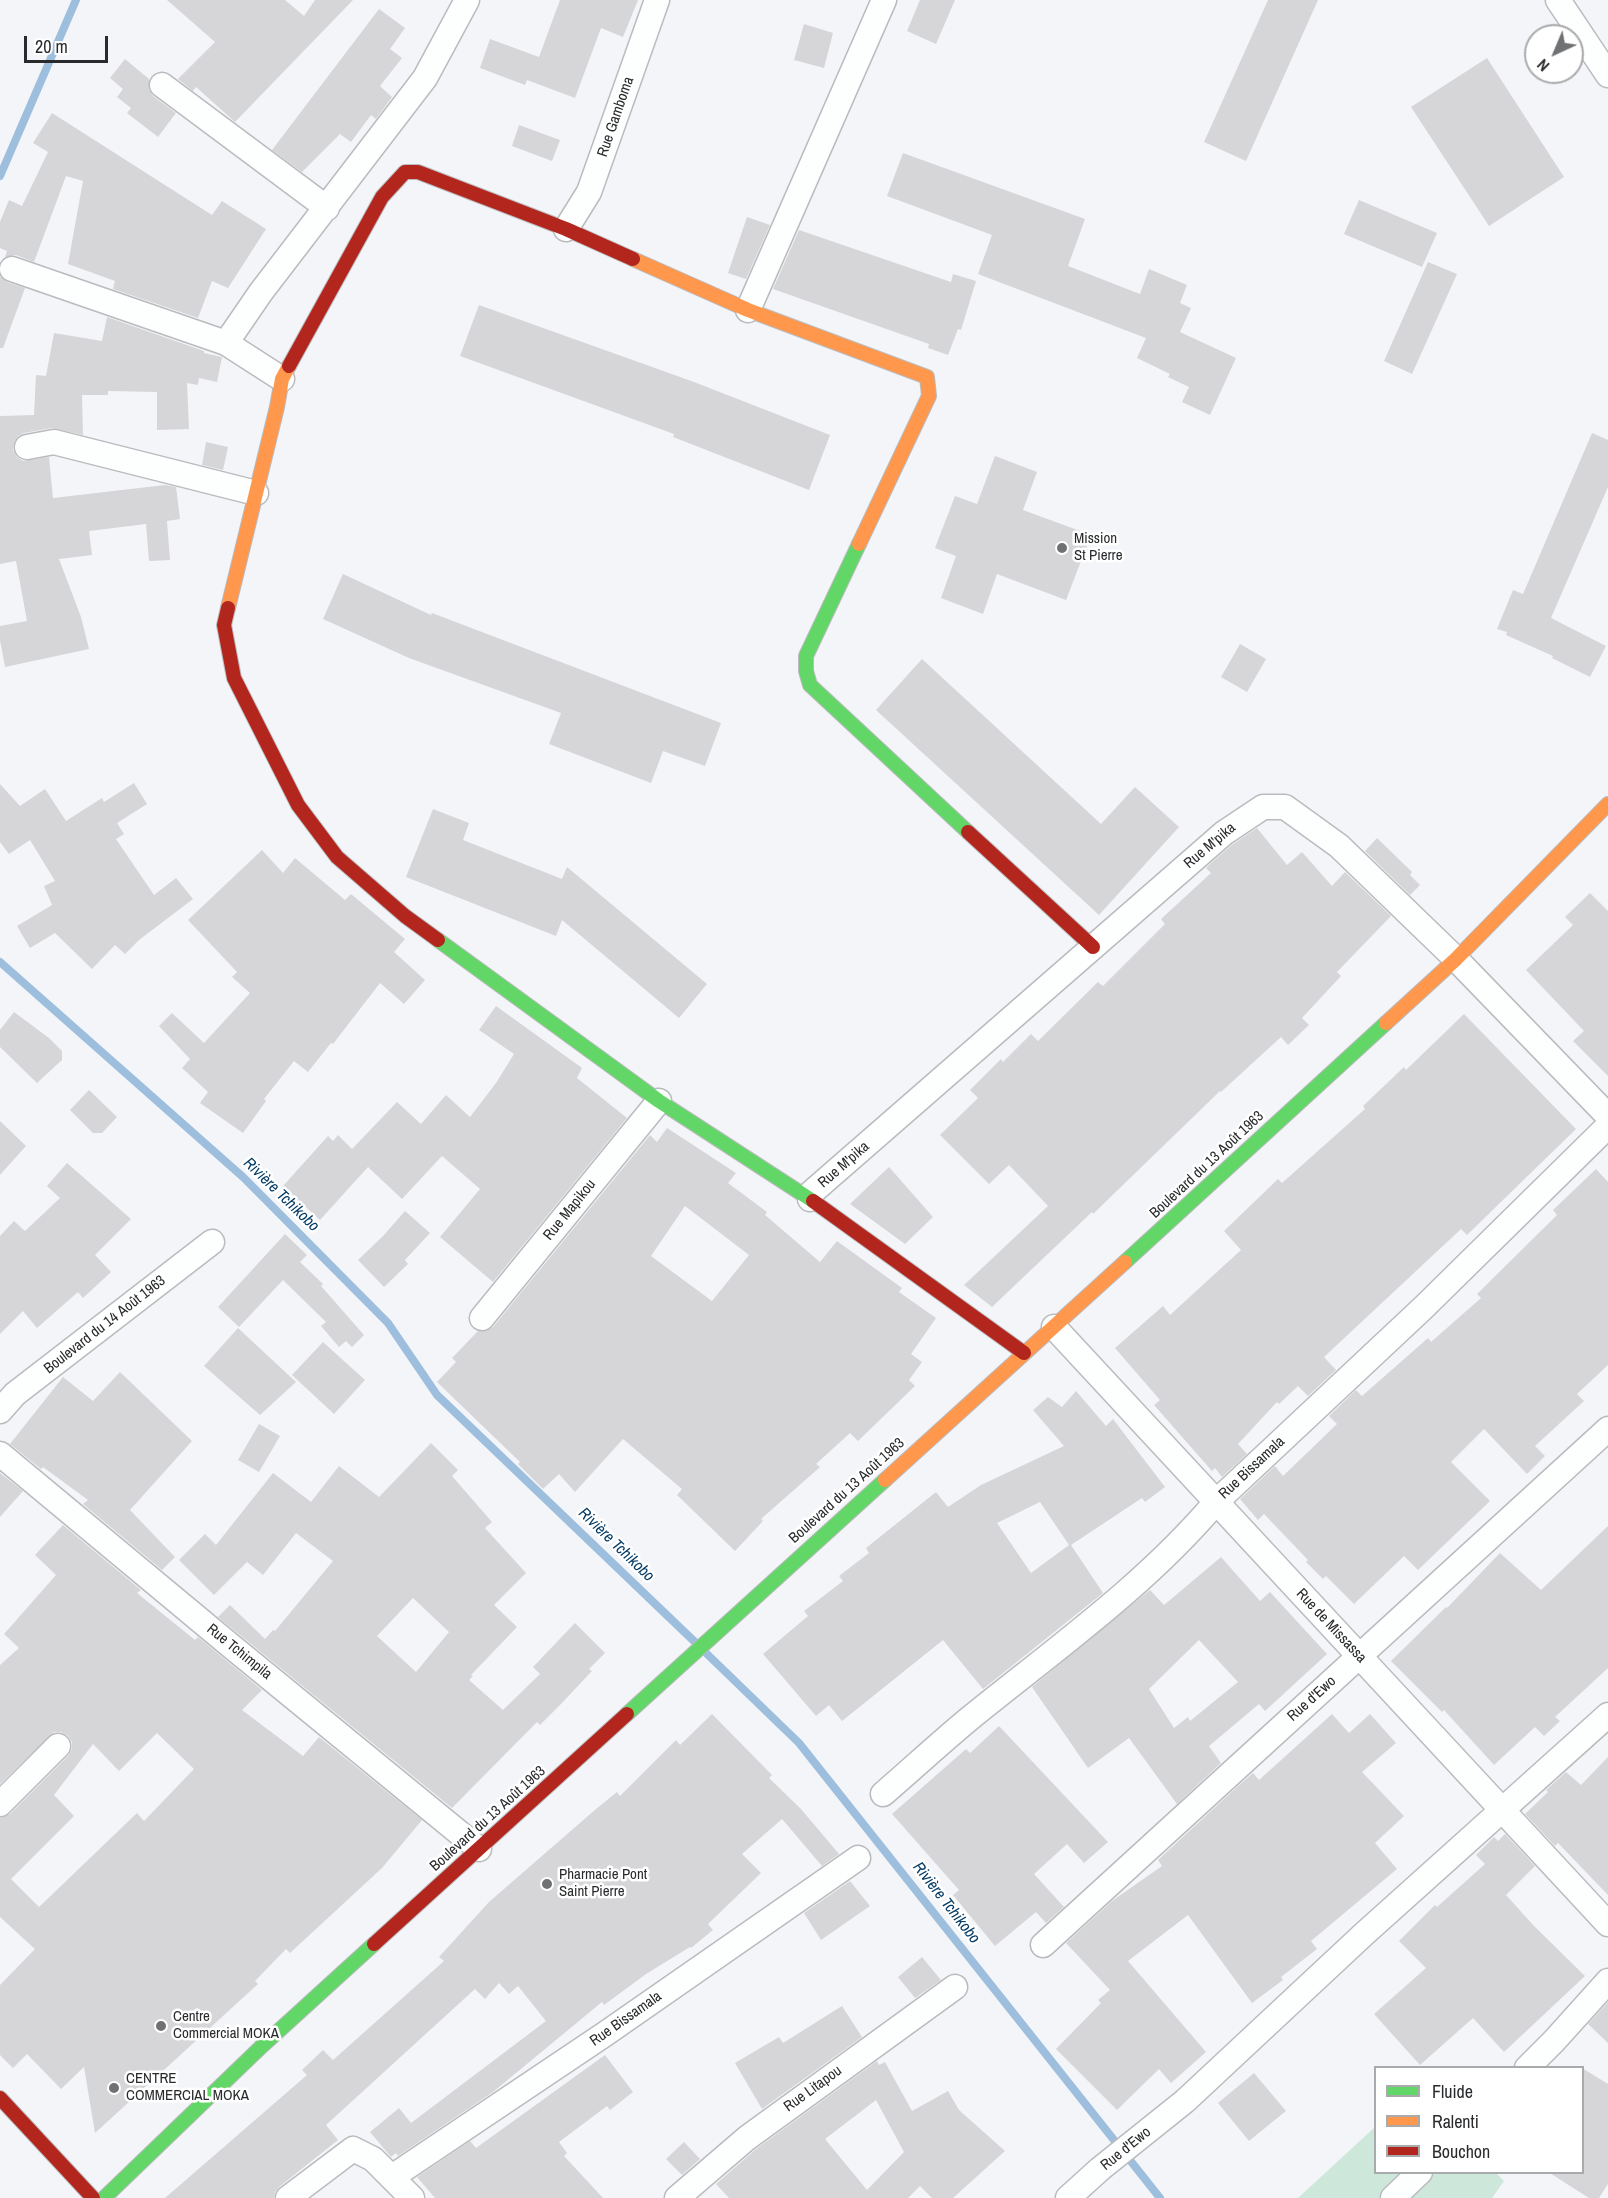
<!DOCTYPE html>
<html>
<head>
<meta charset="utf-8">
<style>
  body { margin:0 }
  #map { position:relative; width:1608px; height:2198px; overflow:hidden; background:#f3f5f8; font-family:"Archivo Narrow",sans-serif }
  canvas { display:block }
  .legend { position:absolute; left:1374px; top:2066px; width:210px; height:108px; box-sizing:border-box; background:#fff; border:2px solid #a9aaab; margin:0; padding:8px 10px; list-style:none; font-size:18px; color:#292a2c }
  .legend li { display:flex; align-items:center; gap:12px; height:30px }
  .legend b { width:30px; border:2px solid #a9aaab }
  .north { position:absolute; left:1524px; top:24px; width:60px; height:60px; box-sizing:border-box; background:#fff; border:2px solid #a9aaab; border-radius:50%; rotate:224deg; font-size:16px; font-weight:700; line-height:24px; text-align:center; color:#292a2c }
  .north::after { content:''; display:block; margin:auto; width:21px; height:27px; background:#707173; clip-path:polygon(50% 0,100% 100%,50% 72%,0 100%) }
  .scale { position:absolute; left:24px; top:36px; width:84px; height:27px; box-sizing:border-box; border:3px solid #292a2c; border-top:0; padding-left:8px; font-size:18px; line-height:21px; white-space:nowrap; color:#292a2c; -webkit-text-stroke:4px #fff; paint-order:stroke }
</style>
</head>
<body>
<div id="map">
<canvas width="1608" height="2198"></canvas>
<ul class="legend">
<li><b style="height:8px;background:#63d668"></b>Fluide</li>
<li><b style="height:8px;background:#ff974d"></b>Ralenti</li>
<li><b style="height:8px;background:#b3261e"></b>Bouchon</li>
</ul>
<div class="north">N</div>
<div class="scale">20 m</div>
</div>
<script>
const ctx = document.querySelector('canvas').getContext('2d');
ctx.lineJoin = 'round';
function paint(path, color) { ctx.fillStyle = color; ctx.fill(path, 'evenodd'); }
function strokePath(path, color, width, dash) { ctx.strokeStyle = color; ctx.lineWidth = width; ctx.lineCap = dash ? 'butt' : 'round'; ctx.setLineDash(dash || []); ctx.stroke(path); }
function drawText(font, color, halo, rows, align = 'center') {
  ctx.font = font + ' "Archivo Narrow",sans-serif'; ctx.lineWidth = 5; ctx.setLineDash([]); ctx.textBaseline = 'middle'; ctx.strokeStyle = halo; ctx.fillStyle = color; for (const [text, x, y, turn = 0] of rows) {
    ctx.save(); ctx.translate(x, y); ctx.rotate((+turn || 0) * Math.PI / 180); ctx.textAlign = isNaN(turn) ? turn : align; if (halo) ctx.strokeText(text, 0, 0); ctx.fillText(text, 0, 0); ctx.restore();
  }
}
paint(new Path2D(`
  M 1375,2127 L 1376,2172 L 1496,2173 L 1504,2181 L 1492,2198 L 1298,2198 Z`), '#cee7db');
strokePath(new Path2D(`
  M 0,176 L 76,0
  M 0,962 L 243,1177 L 388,1323 L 437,1395 L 697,1644
  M 706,1653 L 799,1743 L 1160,2198`), '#9dbedd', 8);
paint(new Path2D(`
  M 167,0 L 285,0 L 304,16 L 315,0 L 353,0 L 235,122 L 196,87 L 193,91 L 178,79 L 215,42 Z
  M 560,0 L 638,0 L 623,37 L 601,28 L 575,98 L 527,80 L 525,85 L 480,68 L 490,39 L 539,57 Z
  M 920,0 L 955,0 L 936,44 L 907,31 Z
  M 1268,0 L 1318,0 L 1246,161 L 1204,142 Z
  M 379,9 L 405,28 L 390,49 L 402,58 L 380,86 L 392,97 L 376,119 L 371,115 L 351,142 L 340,134 L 302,172 L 272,150 Z
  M 804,24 L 833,33 L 824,68 L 794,60 Z
  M 1487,58 L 1564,177 L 1489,226 L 1411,107 Z
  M 125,59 L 149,79 L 149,90 L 153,96 L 176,113 L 158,137 L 127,113 L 131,108 L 117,97 L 123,89 L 110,78 Z
  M 52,113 L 212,215 L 222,201 L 266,229 L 228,288 L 212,281 L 198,318 L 113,289 L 115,281 L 68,264 L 83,181 L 66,176 L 34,262 L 16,255 L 5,257 L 7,251 L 0,248 L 0,222 L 9,200 L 22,206 L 48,152 L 33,143 Z
  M 519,125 L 560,140 L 552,161 L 512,146 Z
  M 903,153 L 1085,219 L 1068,266 L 1140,294 L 1149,269 L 1187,285 L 1180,303 L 1191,308 L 1180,332 L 1236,358 L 1210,415 L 1182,402 L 1189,387 L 1168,377 L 1170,374 L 1137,358 L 1146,338 L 978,274 L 992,235 L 887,196 Z
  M 1359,200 L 1437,233 L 1422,267 L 1344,234 Z
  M 747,217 L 770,225 L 746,279 L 728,273 Z
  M 799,230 L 951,282 L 953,274 L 976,281 L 961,330 L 958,329 L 948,355 L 928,348 L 929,344 L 773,289 Z
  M 1428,262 L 1457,274 L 1412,374 L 1384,361 Z
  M 0,276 L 7,282 L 25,288 L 3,348 L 0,348 Z
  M 479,305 L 694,382 L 830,435 L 809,490 L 673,437 L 674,434 L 460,356 Z
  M 107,317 L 204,351 L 204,353 L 222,357 L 217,382 L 199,378 L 198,385 L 187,383 L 189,429 L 157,430 L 157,392 L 108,391 L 108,395 L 82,395 L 83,435 L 52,428 L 24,433 L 18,436 L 14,442 L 13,450 L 17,457 L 23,461 L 49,457 L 53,498 L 165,485 L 176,487 L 180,519 L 167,521 L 170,560 L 149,561 L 146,524 L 89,531 L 92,555 L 59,559 L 81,617 L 89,649 L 5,667 L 0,640 L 0,626 L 27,621 L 16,561 L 0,564 L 0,416 L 34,415 L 36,375 L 46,376 L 54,333 L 102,341 Z
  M 1592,433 L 1608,440 L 1608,487 L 1551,618 L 1606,646 L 1590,677 L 1552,658 L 1553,656 L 1506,635 L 1507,632 L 1497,629 L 1513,590 L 1523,594 Z
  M 206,442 L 228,447 L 223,470 L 202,465 Z
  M 995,456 L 1037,472 L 1023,510 L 1091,535 L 1066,600 L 997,574 L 983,614 L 941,598 L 956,556 L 935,548 L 955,496 L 977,504 Z
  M 343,574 L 431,615 L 432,613 L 721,723 L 705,766 L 663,751 L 651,783 L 549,744 L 561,713 L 409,658 L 323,619 Z
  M 1240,644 L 1266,659 L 1247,692 L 1221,677 Z
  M 922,659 L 1101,824 L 1135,787 L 1179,827 L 1099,915 L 876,710 Z
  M 134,783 L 147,804 L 117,823 L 124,834 L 116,839 L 154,895 L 176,878 L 193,899 L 139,940 L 125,954 L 115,945 L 92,969 L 55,933 L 30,948 L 17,926 L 52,905 L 44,886 L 55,881 L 30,840 L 9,854 L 0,842 L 0,784 L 20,806 L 45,789 L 66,821 L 102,798 L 104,802 Z
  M 433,809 L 469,823 L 463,840 L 562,879 L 567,867 L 707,984 L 679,1018 L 562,920 L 556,936 L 406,877 Z
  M 1257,828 L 1287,865 L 1302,852 L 1332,886 L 1345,872 L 1391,916 L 1337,972 L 1341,976 L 1302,1018 L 1309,1025 L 1288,1045 L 1281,1037 L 1221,1092 L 1220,1091 L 1093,1214 L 1092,1212 L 992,1307 L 964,1285 L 1048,1206 L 1009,1165 L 989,1184 L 940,1135 L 978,1098 L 970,1090 L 1001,1059 L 1003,1062 L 1031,1034 L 1038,1041 L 1098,982 L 1103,986 L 1165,924 L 1161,919 L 1211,873 L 1206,868 L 1210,864 L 1233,844 Z
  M 1377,838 L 1412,872 L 1410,875 L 1420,885 L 1410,895 L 1365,851 Z
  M 262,850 L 283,873 L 295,858 L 345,900 L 351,894 L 405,939 L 394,952 L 425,980 L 404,1004 L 380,983 L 333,1044 L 331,1043 L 308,1072 L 294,1061 L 264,1099 L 266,1101 L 243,1133 L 200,1103 L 208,1092 L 182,1068 L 190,1059 L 159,1026 L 172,1013 L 204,1043 L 250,993 L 232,977 L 237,972 L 188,920 Z
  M 1590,893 L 1608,911 L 1608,1076 L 1573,1041 L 1584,1031 L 1526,970 L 1573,925 L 1565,917 Z
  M 496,1006 L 582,1068 L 577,1078 L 627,1118 L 493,1282 L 440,1237 L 480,1189 L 442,1156 L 402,1199 L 368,1167 L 320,1220 L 283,1186 L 328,1136 L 333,1141 L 338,1135 L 352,1149 L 397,1102 L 421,1124 L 446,1095 L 470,1117 L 496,1083 L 514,1054 L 479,1030 Z
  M 14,1012 L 49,1038 L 62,1051 L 62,1060 L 37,1083 L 0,1047 L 0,1030 Z
  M 1464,1014 L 1576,1129 L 1467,1235 L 1461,1229 L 1324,1357 L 1336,1370 L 1308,1396 L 1298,1386 L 1279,1404 L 1277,1402 L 1238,1444 L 1247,1454 L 1222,1477 L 1215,1468 L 1212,1471 L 1154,1405 L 1160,1400 L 1115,1348 L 1163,1306 L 1170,1315 L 1241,1250 L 1224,1231 L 1278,1179 L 1282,1183 L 1365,1109 L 1363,1106 L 1404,1067 L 1406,1070 Z
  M 89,1090 L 117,1117 L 102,1133 L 93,1133 L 70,1110 Z
  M 0,1121 L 26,1146 L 0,1175 Z
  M 667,1128 L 736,1173 L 728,1183 L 767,1212 L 765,1215 L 820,1262 L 837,1241 L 902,1288 L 899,1292 L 936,1318 L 911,1354 L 922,1362 L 909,1380 L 915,1386 L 858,1441 L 850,1433 L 816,1464 L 820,1467 L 761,1519 L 763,1521 L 735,1551 L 677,1495 L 682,1489 L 623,1439 L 575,1492 L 559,1474 L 543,1489 L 518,1464 L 520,1462 L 437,1382 L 456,1362 L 452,1358 L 478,1331 L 486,1331 L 493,1327 L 650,1135 L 657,1142 ZM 685,1206 L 749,1255 L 712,1301 L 651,1256 Z
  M 67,1163 L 131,1219 L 95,1255 L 111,1272 L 83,1298 L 78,1292 L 37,1328 L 23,1311 L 0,1334 L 0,1236 L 14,1221 L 25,1231 L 60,1198 L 47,1186 Z
  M 889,1167 L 933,1217 L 905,1244 L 850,1204 Z
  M 1596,1169 L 1608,1182 L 1608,1365 L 1577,1394 L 1584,1401 L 1535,1446 L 1545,1456 L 1527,1474 L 1484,1429 L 1451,1462 L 1490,1501 L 1418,1570 L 1404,1556 L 1354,1604 L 1326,1576 L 1323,1579 L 1306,1562 L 1308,1560 L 1264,1514 L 1258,1520 L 1240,1499 L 1275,1466 L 1283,1476 L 1337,1424 L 1329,1416 L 1356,1390 L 1362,1396 L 1428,1338 L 1431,1342 L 1481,1298 L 1477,1294 L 1557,1215 L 1553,1210 Z
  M 405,1211 L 430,1233 L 405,1260 L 408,1264 L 384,1287 L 358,1260 L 383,1236 Z
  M 285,1234 L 307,1255 L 300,1262 L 323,1284 L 321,1286 L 364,1335 L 352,1347 L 346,1341 L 339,1347 L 321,1326 L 326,1322 L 283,1280 L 239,1327 L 218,1307 Z
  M 238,1328 L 296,1382 L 260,1415 L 204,1366 Z
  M 323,1342 L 365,1380 L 334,1414 L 292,1375 Z
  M 120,1372 L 192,1441 L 130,1510 L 175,1557 L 162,1570 L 83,1504 L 88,1500 L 43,1467 L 41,1469 L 10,1444 L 63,1377 L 93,1401 Z
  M 1076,1391 L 1106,1426 L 1113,1419 L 1165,1487 L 1145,1502 L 1142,1498 L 1071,1545 L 1103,1593 L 983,1689 L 943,1640 L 842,1721 L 829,1705 L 816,1716 L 763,1654 L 808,1616 L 804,1611 L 843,1581 L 839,1576 L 869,1553 L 866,1548 L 936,1492 L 948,1507 L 981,1485 L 1064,1446 L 1033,1410 L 1048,1397 L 1062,1407 ZM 1040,1502 L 1069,1545 L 1031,1573 L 997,1523 Z
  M 259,1424 L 280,1436 L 259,1472 L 238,1460 Z
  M 431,1443 L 458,1470 L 452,1476 L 492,1522 L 485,1528 L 526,1573 L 494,1605 L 517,1627 L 471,1675 L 473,1676 L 469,1680 L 503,1710 L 540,1674 L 533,1667 L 575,1623 L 605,1653 L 589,1669 L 592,1671 L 560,1705 L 540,1725 L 537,1722 L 452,1808 L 218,1617 L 230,1605 L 265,1639 L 273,1630 L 275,1631 L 333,1561 L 296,1533 L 263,1575 L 247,1562 L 214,1595 L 179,1560 L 205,1534 L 216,1545 L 273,1473 L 311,1502 L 339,1466 L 379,1497 ZM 413,1598 L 449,1632 L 416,1672 L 377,1636 Z
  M 0,1473 L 23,1491 L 0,1517 Z
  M 63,1525 L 141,1590 L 137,1593 L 195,1640 L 198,1637 L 262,1690 L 242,1710 L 303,1756 L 319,1737 L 422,1820 L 382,1868 L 290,1953 L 286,1949 L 255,1981 L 258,1984 L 95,2133 L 84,2067 L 61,2089 L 27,2054 L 13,2068 L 0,2055 L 0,1985 L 35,1949 L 0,1917 L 0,1818 L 10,1814 L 68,1756 L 72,1749 L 72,1742 L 68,1736 L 61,1732 L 54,1732 L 0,1784 L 0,1665 L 19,1648 L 4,1634 L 56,1575 L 35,1555 ZM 157,1733 L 194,1769 L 144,1821 L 137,1813 L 39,1907 L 11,1879 L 74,1816 L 54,1795 L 93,1744 L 119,1771 Z
  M 1608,1526 L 1608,1668 L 1555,1717 L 1560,1721 L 1544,1736 L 1535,1727 L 1494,1765 L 1444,1710 L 1442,1712 L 1391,1661 L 1446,1607 L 1447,1608 L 1500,1553 L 1541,1590 Z
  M 1221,1557 L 1260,1601 L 1270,1592 L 1327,1654 L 1265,1711 L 1259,1704 L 1209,1746 L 1221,1763 L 1177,1804 L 1129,1738 L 1088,1768 L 1032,1687 L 1150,1590 L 1164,1605 ZM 1199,1640 L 1238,1682 L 1190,1721 L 1188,1717 L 1174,1728 L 1149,1689 Z
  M 712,1714 L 772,1775 L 769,1778 L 801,1809 L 839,1854 L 822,1866 L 782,1819 L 742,1854 L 761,1873 L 708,1924 L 713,1930 L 691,1948 L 690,1947 L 646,1974 L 604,2005 L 602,2002 L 493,2092 L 398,2156 L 396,2153 L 391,2157 L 370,2132 L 399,2108 L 411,2123 L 546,2021 L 518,1986 L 509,1994 L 499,1983 L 485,1999 L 475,1989 L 326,2125 L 338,2140 L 279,2187 L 275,2192 L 274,2198 L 165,2198 L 307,2075 L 302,2070 L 323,2050 L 333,2060 L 444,1961 L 439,1957 L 489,1902 L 596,1809 L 617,1792 L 620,1796 L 676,1740 L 680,1745 Z
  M 1332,1714 L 1349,1733 L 1370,1714 L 1396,1743 L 1362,1772 L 1404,1816 L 1375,1843 L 1397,1869 L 1311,1941 L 1317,1949 L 1281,1977 L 1283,1980 L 1252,2003 L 1188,1915 L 1128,1961 L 1206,2052 L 1171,2083 L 1159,2069 L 1117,2110 L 1056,2049 L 1101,2003 L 1098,2000 L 1110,1990 L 1066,1943 L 1112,1901 L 1162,1866 L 1158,1860 L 1238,1786 L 1253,1773 L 1259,1780 Z
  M 999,1726 L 1108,1842 L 1084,1863 L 1067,1844 L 1034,1874 L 1064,1907 L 1046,1923 L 1036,1912 L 995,1946 L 953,1895 L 959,1890 L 892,1814 L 966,1749 L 970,1753 Z
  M 1608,1757 L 1608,1895 L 1558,1843 L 1555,1846 L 1525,1814 L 1548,1792 L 1546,1790 L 1566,1772 L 1581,1785 Z
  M 1505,1834 L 1535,1866 L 1506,1895 L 1535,1927 L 1585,1976 L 1504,2052 L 1473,2018 L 1420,2065 L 1374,2014 L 1426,1968 L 1399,1941 L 1435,1905 L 1437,1907 L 1485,1864 L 1476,1855 L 1494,1837 L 1498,1841 Z
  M 850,1881 L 870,1906 L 821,1940 L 804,1913 Z
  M 922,1957 L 941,1980 L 915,1998 L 898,1977 Z
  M 1608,2002 L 1608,2043 L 1588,2024 Z
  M 842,2006 L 862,2037 L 762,2109 L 735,2063 L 779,2037 L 783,2043 Z
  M 605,2055 L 633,2092 L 610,2110 L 607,2106 L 559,2142 L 567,2153 L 564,2156 L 603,2198 L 435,2198 L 417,2177 L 470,2141 L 476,2148 Z
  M 877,2061 L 879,2065 L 885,2062 L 912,2111 L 948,2091 L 959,2110 L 1005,2151 L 953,2198 L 932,2198 L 920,2186 L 908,2198 L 729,2198 L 716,2184 L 756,2149 ZM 876,2100 L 904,2152 L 867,2190 L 825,2139 Z
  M 1582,2068 L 1608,2084 L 1608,2184 L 1599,2198 L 1589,2198 L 1548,2172 L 1582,2172 Z
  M 1254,2073 L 1286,2111 L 1249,2141 L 1218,2103 Z
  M 684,2142 L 700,2159 L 682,2175 L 666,2159 Z`), '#d6d6d9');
const street = new Path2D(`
  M 1558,0 L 1608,75
  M 162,85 L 327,208
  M 566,229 L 589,192 L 657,0
  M 12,269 L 226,343 L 282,379
  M 748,310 L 884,0
  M 226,343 L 261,292 L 425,78 L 467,0
  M 27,447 L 54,442 L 256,493
  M 810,1199 L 811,1193 L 1224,833 L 1263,807 L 1285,807 L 1339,846 L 1456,959 L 1608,1116
  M 482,1318 L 659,1101
  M 1054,1327 L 1608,1924
  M 0,1411 L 15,1394 L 212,1242
  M 0,1454 L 231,1646 L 479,1849
  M 883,1794 C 912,1769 940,1743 969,1719 C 1054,1650 1145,1586 1216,1502 L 1423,1308 L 1608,1126
  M 0,1804 L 58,1746
  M 1043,1945 L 1608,1429
  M 1527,2068 L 1554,2041 L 1608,1981
  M 392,2177 L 605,2034 L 858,1858
  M 288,2198 L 353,2149 L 373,2159 L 412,2198
  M 677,2198 L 747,2138 L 955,1987
  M 1068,2198 L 1100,2169 L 1185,2101 L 1364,1934 L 1608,1715
  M 1393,2198 L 1420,2172`);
const fast = new Path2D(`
  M 859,544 L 806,656 L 806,671 L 810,685 L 968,832
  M 438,940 L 659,1101 L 813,1201
  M 1125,1262 L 1386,1023
  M 627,1714 L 885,1480
  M 104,2198 L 262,2046 L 374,1944`);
const slow = new Path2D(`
  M 633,259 L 748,310 L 927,377 L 929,396 L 859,544
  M 228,608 L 277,407 L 282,379 L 289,366
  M 1386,1023 L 1456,959 L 1608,804
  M 885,1480 L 1125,1262`);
const jam = new Path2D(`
  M 289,366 L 382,197 L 405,172 L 418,172 L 566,229 L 633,259
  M 228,608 L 224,625 L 234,678 L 298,805 L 337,857 L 405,916 L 438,940
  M 968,832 L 1093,947
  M 813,1201 L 1024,1353
  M 374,1944 L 627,1714
  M 0,2098 L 93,2198`);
strokePath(street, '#babbbe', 27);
strokePath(fast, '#babbbe', 16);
strokePath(slow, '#babbbe', 16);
strokePath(jam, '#babbbe', 16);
strokePath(street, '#fdfefe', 24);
strokePath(fast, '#63d668', 14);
strokePath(slow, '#ff974d', 14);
strokePath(jam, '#b3261e', 14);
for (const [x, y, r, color] of [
  [1062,548,6,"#707173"],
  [547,1884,6,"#707173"],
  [161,2026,6,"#707173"],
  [114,2088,6,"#707173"]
]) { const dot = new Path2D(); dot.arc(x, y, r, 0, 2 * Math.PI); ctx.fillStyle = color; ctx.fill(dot); strokePath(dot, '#fff', 2); }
drawText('15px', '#292a2c', '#fff', [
  ["Rue Gamboma",616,117,-71],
  ["Rue M'pika",1210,846,-40],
  ["Rue M'pika",844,1165,-41],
  ["Boulevard du 13 Août 1963",1207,1165,-43],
  ["Rue Mapikou",570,1210,-51],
  ["Boulevard du 14 Août 1963",105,1325,-38],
  ["Rue Bissamala",1252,1468,-43],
  ["Boulevard du 13 Août 1963",847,1491,-42],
  ["Rue de Missassa",1331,1626,47],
  ["Rue Tchimpila",239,1652,39],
  ["Rue d'Ewo",1312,1699,-42],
  ["Boulevard du 13 Août 1963",488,1819,-42],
  ["Rue Bissamala",626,2019,-35],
  ["Rue Litapou",813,2089,-36],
  ["Rue d'Ewo",1126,2149,-39]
]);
drawText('15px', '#292a2c', '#fff', [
  ["Mission",1074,539],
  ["St Pierre",1074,556],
  ["Pharmacie Pont",559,1875],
  ["Saint Pierre",559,1892],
  ["Centre",173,2017],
  ["Commercial MOKA",173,2034],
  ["CENTRE",126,2079],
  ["COMMERCIAL MOKA",126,2096]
], 'left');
drawText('italic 16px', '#043c65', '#fff', [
  ["Rivière Tchikobo",281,1195,44],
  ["Rivière Tchikobo",616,1545,44],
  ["Rivière Tchikobo",946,1903,52]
]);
</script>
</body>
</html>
